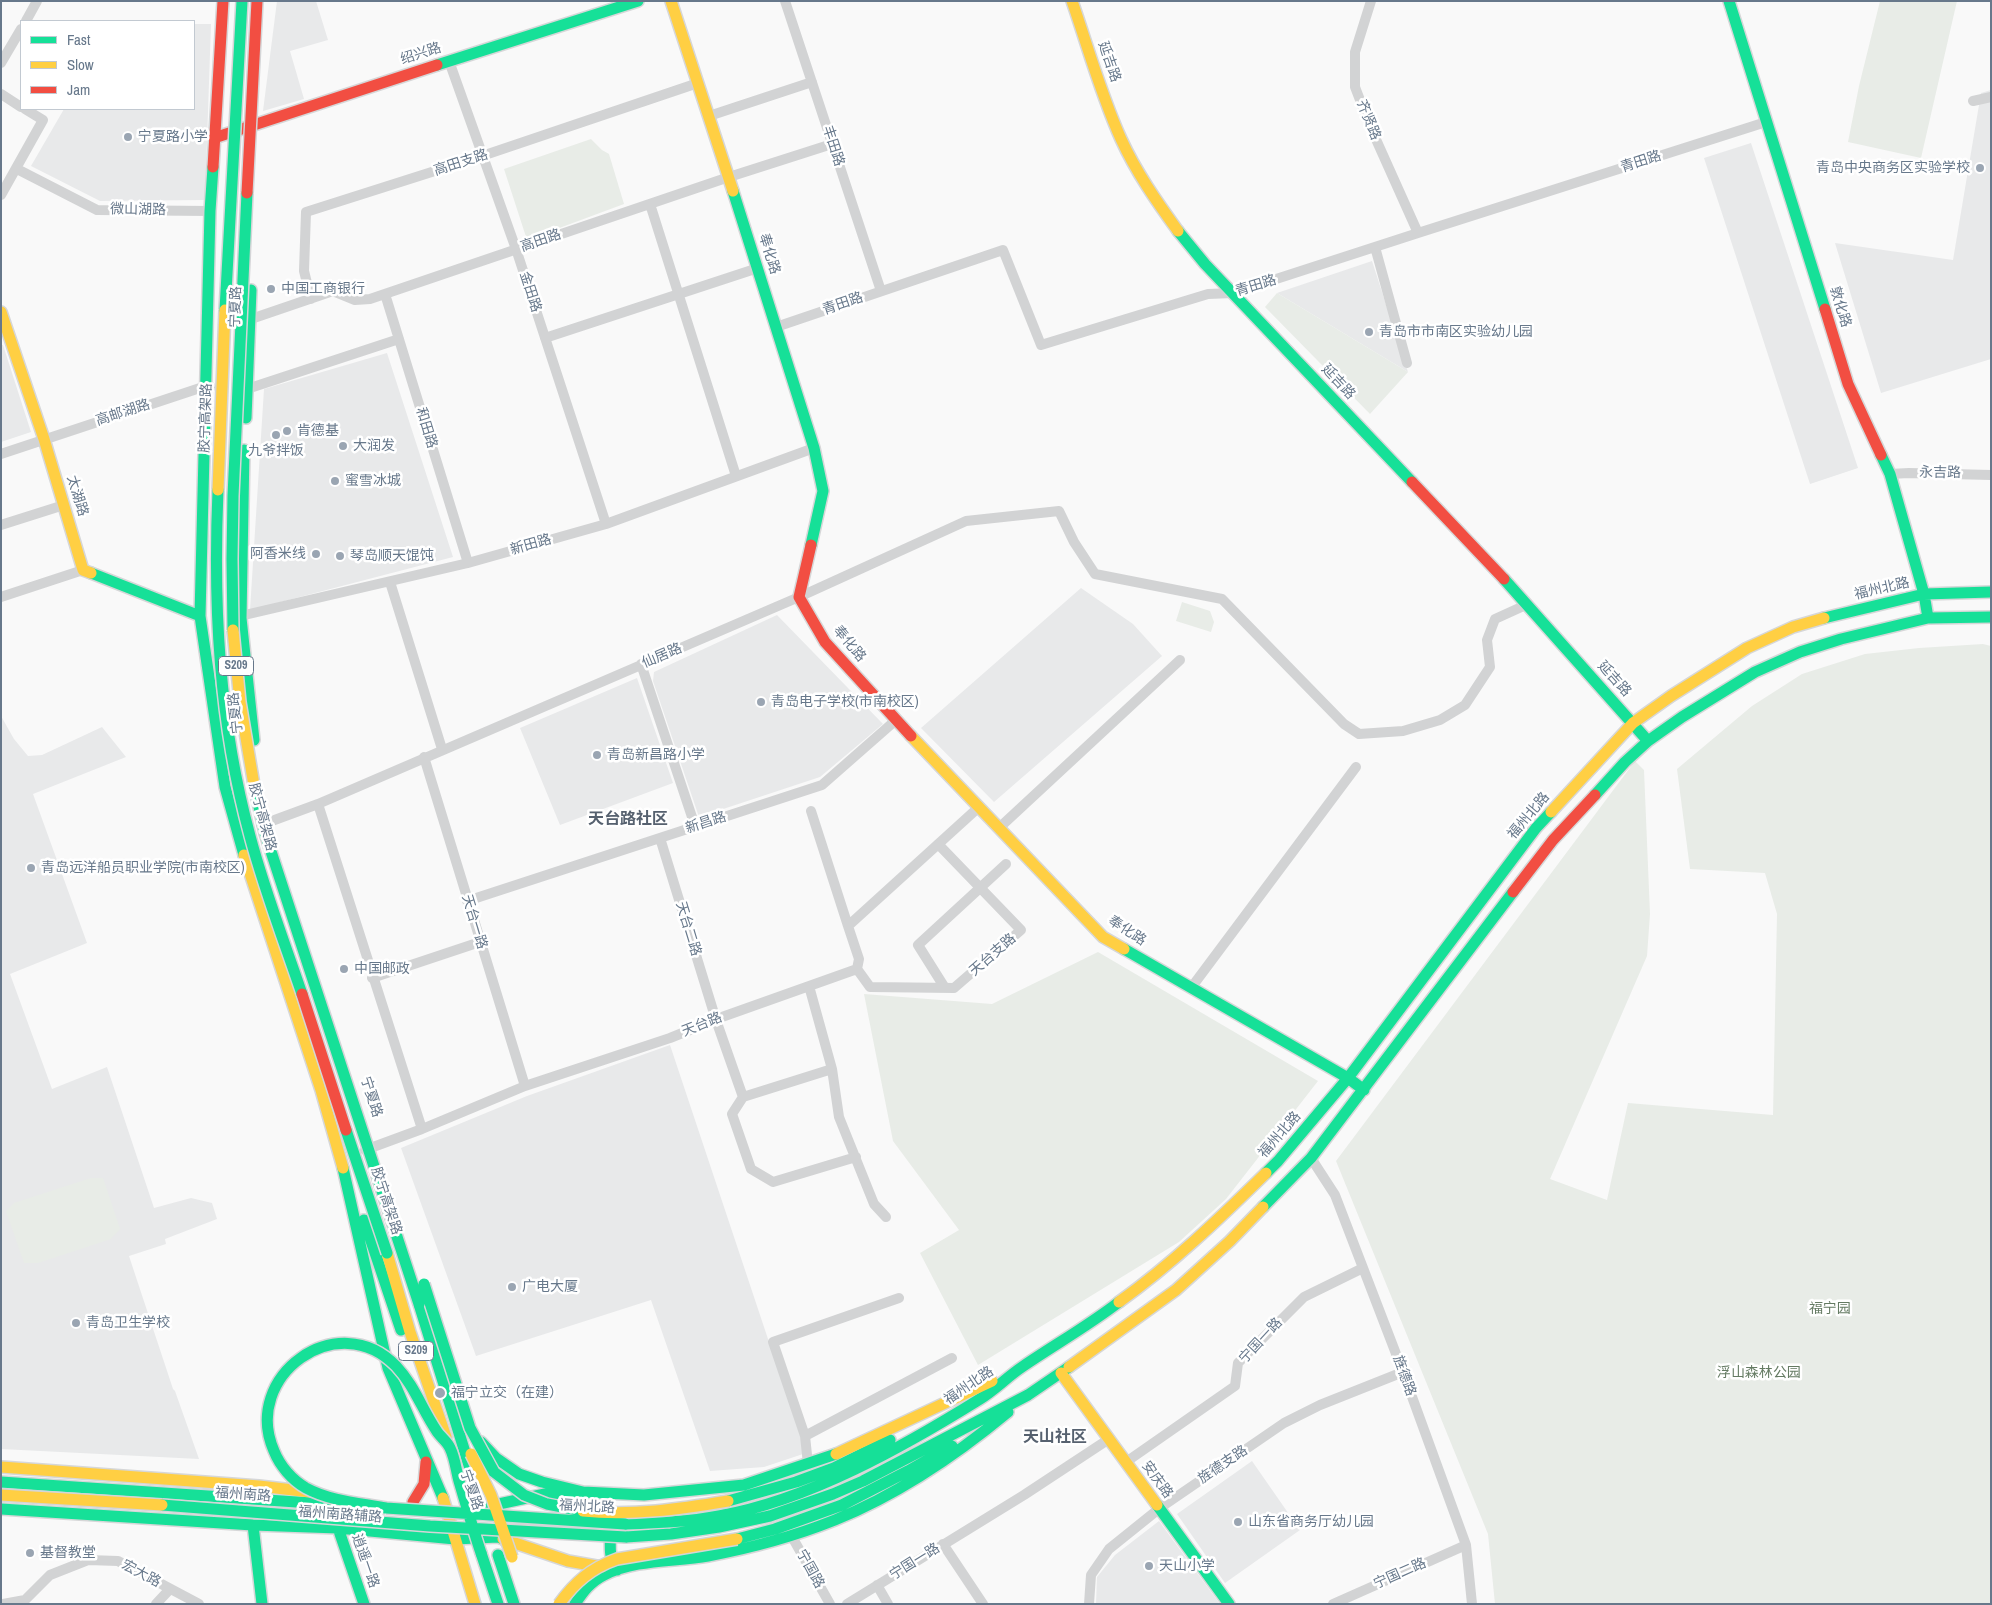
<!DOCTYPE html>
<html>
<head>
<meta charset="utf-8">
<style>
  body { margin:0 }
  #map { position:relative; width:1992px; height:1605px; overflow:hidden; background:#f9f9f9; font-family:"Archivo Narrow",sans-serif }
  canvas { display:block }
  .frame { position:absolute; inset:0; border:2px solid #67788b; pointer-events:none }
  .legend { position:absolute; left:20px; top:20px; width:175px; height:90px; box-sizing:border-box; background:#fff; border:1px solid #c2c9d1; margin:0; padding:6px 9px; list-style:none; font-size:15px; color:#67788b }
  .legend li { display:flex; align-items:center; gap:10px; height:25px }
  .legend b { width:25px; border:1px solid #c2c9d1 }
</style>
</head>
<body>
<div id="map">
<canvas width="1992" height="1605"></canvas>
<div class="frame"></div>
<ul class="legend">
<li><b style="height:6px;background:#16e098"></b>Fast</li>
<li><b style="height:6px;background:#ffcf43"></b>Slow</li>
<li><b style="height:6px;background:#f24e42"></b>Jam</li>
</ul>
</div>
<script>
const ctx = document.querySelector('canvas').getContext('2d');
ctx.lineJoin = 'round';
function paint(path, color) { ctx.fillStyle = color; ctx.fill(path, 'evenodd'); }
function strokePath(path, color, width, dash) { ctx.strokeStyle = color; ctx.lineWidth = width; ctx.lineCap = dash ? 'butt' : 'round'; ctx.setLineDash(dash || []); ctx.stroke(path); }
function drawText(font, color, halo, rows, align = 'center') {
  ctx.font = font + ' "Archivo Narrow","Noto Sans SC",sans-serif'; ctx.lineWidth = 5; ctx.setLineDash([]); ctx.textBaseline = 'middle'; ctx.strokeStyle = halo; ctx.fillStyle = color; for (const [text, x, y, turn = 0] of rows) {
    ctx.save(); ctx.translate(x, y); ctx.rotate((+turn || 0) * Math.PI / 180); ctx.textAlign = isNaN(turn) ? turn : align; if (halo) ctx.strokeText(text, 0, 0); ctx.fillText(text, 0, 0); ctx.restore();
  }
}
paint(new Path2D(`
  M 277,1 L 316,1 L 328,40 L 290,51 L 304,99 L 263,111 Z
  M 194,24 L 211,24 L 205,200 L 100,201 L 31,166 L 64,109 L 194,109 Z
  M 1991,90 L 1991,359 L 1881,393 L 1835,243 L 1953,260 L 1981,93 Z
  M 1751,143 L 1858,468 L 1810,484 L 1704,158 Z
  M 1372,261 L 1408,372 L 1277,293 Z
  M 1,345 L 3,345 L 31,432 L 1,442 Z
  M 387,353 L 453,557 L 250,610 L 264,389 Z
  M 1081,588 L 1133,624 L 1162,656 L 994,802 L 921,728 Z
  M 777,615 L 883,724 L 820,777 L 699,817 L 653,681 L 654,672 Z
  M 637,678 L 673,783 L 560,825 L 520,728 Z
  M 1,716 L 14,739 L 28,756 L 42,755 L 102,727 L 126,757 L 33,794 L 87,943 L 10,974 L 52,1089 L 107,1067 L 154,1208 L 191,1198 L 212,1203 L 217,1219 L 165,1239 L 166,1244 L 129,1256 L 173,1389 L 175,1391 L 199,1459 L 1,1449 Z
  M 670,1045 L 806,1453 L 764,1467 L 710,1471 L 651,1300 L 476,1356 L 401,1148 L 527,1096 Z
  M 1252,1461 L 1300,1530 L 1225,1583 L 1177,1514 Z
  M 1159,1521 L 1220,1604 L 1096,1604 L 1097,1577 L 1115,1555 Z`), '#e8e9ea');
paint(new Path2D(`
  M 1880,1 L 1957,1 L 1921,158 L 1848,142 L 1859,86 Z
  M 591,139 L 602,150 L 609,154 L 624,204 L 527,240 L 504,169 Z
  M 1277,293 L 1408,372 L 1370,414 L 1265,307 Z
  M 1182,602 L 1210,611 L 1214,622 L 1211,632 L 1176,621 Z
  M 1983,644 L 1991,646 L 1991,1604 L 1495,1604 L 1488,1534 L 1336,1161 L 1635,761 L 1644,770 L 1650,914 L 1647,956 L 1550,1179 L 1607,1200 L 1628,1103 L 1773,1115 L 1777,914 L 1765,873 L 1690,869 L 1677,769 L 1752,706 L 1802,674 L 1865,654 L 1919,648 Z
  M 1098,952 L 1318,1081 L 1226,1199 L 1179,1242 L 978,1365 L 920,1253 L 959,1230 L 893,1141 L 864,994 L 992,1004 Z
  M 91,1178 L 103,1178 L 120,1229 L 111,1239 L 38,1263 L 24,1263 L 6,1211 L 14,1203 Z`), '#e8ece7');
const fast = new Path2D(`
  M 1729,1 L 1825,309
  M 437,65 L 638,1
  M 213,167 L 210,211 L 200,616 L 225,787 L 244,855
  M 733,191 L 814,448 L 823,491 L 811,545
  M 1178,231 L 1205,264 L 1412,482
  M 246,418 L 251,290
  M 244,450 L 241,618 L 254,740
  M 1881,455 L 1890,474 L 1924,594 L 1928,618
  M 91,573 L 200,616
  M 1504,579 L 1648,741
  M 1824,618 L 1924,594 L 1991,592
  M 1595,795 L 1625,762 L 1648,741 L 1682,717 L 1755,672 L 1800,652 L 1841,639 L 1928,618 L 1991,617
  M 1124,949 L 1348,1078 L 1364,1090
  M 343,1168 L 388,1368 L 443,1498
  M 1266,1173 L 1278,1161 L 1348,1078 L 1536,828 L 1551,812
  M 1263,1207 L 1311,1158 L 1513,892
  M 364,1220 L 401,1330
  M 419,1304 L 477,1491
  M 481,1442 L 496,1458 L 519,1474 L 542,1482 L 583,1492 L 644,1495 L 744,1485 L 836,1454
  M 908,1471 L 952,1446
  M 1,1482 L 341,1505
  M 728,1501 L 796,1482 L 834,1468 L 890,1440
  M 1157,1505 L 1229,1604
  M 485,1507 L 545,1494 L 572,1493
  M 1,1509 L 253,1525 L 338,1528 L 455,1539 L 498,1537 L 503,1539
  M 611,1522 C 611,1536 607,1560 617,1570
  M 625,1524 C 656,1523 688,1522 719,1516 C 809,1500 903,1447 980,1399 C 995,1390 1007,1377 1022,1367 C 1054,1345 1088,1326 1119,1302
  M 253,1525 L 262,1604
  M 338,1528 L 364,1604
  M 626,1537 L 671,1534 L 719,1527 L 770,1516 L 833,1494 L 863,1481 L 1028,1395 L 1069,1367
  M 737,1539 L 775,1529 L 842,1505 L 908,1471
  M 481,1553 L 498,1604
  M 498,1555 L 514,1604
  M 575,1604 C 583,1592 590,1582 604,1575 C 636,1559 674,1562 708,1556 C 751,1548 795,1536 835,1520 C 899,1494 955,1456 1008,1412`);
const slow = new Path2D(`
  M 671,1 L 733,191
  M 1072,1 C 1088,47 1101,95 1121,139 C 1136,172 1157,202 1178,231
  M 1,312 L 44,439 L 83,570 L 91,573
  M 911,736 L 1103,937 L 1124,949
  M 1551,812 L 1633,723 L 1671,696 L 1747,648 L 1793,627 L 1824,618
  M 244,855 L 321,1090 L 343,1168
  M 387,1253 L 410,1332 L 446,1437
  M 1119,1302 C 1172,1264 1219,1219 1266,1173
  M 1069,1367 L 1176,1290 L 1230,1241 L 1263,1207
  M 1061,1373 L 1157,1505
  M 836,1454 L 992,1381
  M 1,1467 L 259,1486 L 310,1492
  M 443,1498 L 475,1604
  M 503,1539 L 568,1561 L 602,1567`);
const jam = new Path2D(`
  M 214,138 L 437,65
  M 213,167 L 223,1
  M 1825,309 L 1848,384 L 1881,455
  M 1412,482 L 1504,579
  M 811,545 L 799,597 L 825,642 L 911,736
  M 1513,892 L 1553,840 L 1595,795
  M 413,1502 L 424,1484 L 426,1462`);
strokePath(fast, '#d6d7d8', 14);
strokePath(slow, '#d6d7d8', 14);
strokePath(jam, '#d6d7d8', 14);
strokePath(new Path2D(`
  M 785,1 L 881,291
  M 1371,1 L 1355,52 L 1355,87 L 1370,126 L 1418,233
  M 26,21 L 37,1
  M 449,61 L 516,249 L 606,524
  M 1,63 L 21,29
  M 1,94 L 21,107
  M 1973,101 L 1991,97
  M 709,116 L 812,82
  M 17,169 L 97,210 L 210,211
  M 1,195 L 43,120 L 25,109
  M 650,204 L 736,476
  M 1375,247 L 1407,363
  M 385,294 L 468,563
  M 311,299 L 304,271 L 306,212 L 482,156 L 698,83
  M 251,319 L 333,291 L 355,300 L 370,299 L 729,177 L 832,144
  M 776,327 L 1003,250 L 1041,345 L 1208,294 L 1233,293 L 1418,233 L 1766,122
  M 545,338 L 758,268
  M 243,389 L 247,389 L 399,339
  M 1,454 L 206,386 L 211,387
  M 1890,474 L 1909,473 L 1991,475
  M 1,525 L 64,505
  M 390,582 L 442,749
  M 1,597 L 83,570
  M 236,617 L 468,563 L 606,524 L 814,448
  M 641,664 L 695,826
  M 424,757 L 525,1086
  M 318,804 L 422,1129
  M 811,811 L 848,926
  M 261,825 L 318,804 L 799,597 L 966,521 L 1059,511 L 1074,542 L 1095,574 L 1222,599 L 1344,724 L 1359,734 L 1403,731 L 1440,720 L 1465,705 L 1490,667 L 1487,640 L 1495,619 L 1528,604
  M 999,828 L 1180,660
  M 660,838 L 716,1020 L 743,1097
  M 467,901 L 822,785 L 896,720
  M 857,969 L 870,987 L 954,988 L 1021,930 L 938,844
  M 372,978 L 480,942
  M 809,986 L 832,1069 L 839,1117 L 874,1204 L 886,1217
  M 945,988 L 918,945 L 1006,864
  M 1191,988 L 1356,767
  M 832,1069 L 743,1097 L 732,1114 L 751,1169 L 773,1182 L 856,1157
  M 365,1150 L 422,1129 L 525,1086 L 670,1038 L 722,1017 L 857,969 L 859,959 L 848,926 L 979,807
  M 1311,1158 L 1335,1195 L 1403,1372 L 1466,1545 L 1472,1604
  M 805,1436 L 952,1358
  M 1126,1462 L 1235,1386 L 1238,1363 L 1304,1297 L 1363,1268
  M 808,1464 L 805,1436 L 773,1342 L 899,1298
  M 791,1535 L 830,1604
  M 943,1544 L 983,1604
  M 877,1585 L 888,1604
  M 3,1604 L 25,1600 L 50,1575 L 88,1560 L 118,1561 L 199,1604
  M 156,1604 L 170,1589
  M 847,1604 L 1024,1495 L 1109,1439
  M 1089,1604 L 1091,1575 L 1109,1549 L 1160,1508 L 1284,1423 L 1320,1405 L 1403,1372
  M 1333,1604 L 1466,1545`), '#d2d3d4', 10);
strokePath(fast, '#16e098', 11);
strokePath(slow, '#ffcf43', 11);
strokePath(jam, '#f24e42', 11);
const fastBridge = new Path2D(`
  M 225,310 L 242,1
  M 218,490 C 213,607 219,722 250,836 C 264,889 284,941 302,994
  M 233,630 L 232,559 L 233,496 L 247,193
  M 254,785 L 265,833 L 419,1304
  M 346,1130 L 387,1253
  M 424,1284 L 470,1428 L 494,1472 L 524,1495 L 547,1504 L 583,1511
  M 162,1505 L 430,1526 L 626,1537
  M 386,1508 L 625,1524
  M 386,1508 C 359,1503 330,1501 306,1488 C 292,1480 280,1466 274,1451 C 241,1376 338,1306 396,1366 C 414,1385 422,1409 436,1430 C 440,1437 447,1441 450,1448 C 455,1458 456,1470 459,1481 C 466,1505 473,1529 481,1553`);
const slowBridge = new Path2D(`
  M 218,490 L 225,310
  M 233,630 L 240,702 L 254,785
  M 471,1454 L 491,1495 L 512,1557
  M 1,1495 L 162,1505
  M 583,1511 C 632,1516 680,1509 728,1501
  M 559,1604 C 575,1582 591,1568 617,1559 L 737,1539`);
const jamBridge = new Path2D(`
  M 247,193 L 257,1
  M 302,994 L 346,1130`);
strokePath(fastBridge, '#d4d5d7', 14, []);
strokePath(slowBridge, '#d4d5d7', 14, []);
strokePath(jamBridge, '#d4d5d7', 14, []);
strokePath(fastBridge, '#16e098', 11);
strokePath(slowBridge, '#ffcf43', 11);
strokePath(jamBridge, '#f24e42', 11);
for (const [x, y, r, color] of [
  [128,137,5,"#9aa5b2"],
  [1980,168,5,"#9aa5b2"],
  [271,289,5,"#9aa5b2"],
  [1369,332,5,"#9aa5b2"],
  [287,431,5,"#9aa5b2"],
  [276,435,5,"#9aa5b2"],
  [343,446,5,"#9aa5b2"],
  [335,481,5,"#9aa5b2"],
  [316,554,5,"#9aa5b2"],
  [340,556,5,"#9aa5b2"],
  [761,702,5,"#9aa5b2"],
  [597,755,5,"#9aa5b2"],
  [31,868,5,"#9aa5b2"],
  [344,969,5,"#9aa5b2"],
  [512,1287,5,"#9aa5b2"],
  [76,1323,5,"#9aa5b2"],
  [440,1393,6,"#9aa5b2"],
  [1238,1522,5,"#9aa5b2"],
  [30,1553,5,"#9aa5b2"],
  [1149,1566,5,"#9aa5b2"]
]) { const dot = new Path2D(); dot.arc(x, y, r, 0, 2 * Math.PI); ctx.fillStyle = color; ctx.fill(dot); strokePath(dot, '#fff', 2); }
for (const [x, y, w] of [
  [236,666,35],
  [416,1351,35]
]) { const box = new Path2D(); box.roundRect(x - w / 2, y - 9.5, w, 19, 4); ctx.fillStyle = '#fff'; ctx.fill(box); strokePath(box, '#67788b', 1); }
drawText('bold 12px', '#67788b', null, [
  ["S209",236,666],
  ["S209",416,1351]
]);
drawText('14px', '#67788b', '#fff', [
  ["绍兴路",421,54,-18],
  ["延吉路",1109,62,71],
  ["齐贤路",1368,120,68],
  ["丰田路",833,146,72],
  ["青田路",1641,162,-18],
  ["高田支路",461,163,-18],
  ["微山湖路",138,210,1],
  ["高田路",541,241,-19],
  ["奉化路",769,254,73],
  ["青田路",1256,286,-17],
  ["金田路",530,292,72],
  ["青田路",843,304,-19],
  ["宁夏路",236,307,-88],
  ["敦化路",1840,307,73],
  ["延吉路",1338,382,47],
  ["高邮湖路",123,413,-18],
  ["胶宁高架路",206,418,-88],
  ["和田路",426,428,73],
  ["永吉路",1940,473,1],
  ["太湖路",77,496,73],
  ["新田路",531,545,-16],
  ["福州北路",1882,589,-13],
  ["奉化路",849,644,50],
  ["仙居路",662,656,-23],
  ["延吉路",1614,679,48],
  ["宁夏路",236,713,-96],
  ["福州北路",1529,816,-50],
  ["胶宁高架路",262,817,75],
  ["新昌路",706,823,-18],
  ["天台一路",474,922,73],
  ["天台二路",688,929,73],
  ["奉化路",1127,931,33],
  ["天台支路",993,955,-41],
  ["天台路",702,1025,-22],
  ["宁夏路",371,1097,72],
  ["福州北路",1280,1135,-49],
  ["胶宁高架路",386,1201,72],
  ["宁国一路",1261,1341,-47],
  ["旌德路",1404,1376,70],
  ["福州北路",969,1386,-34],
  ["旌德支路",1223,1465,-34],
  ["安庆路",1157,1480,54],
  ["宁夏路",471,1490,71],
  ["福州南路",243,1495,4],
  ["福州北路",587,1507,3],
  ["福州南路辅路",340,1515,4],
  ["逍遥一路",365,1561,71],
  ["宁国一路",915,1562,-32],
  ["宁国路",810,1569,61],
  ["宏大路",141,1574,28],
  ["宁国二路",1400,1574,-24]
]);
drawText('14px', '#67788b', '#fff', [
  ["宁夏路小学",138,137],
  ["青岛中央商务区实验学校",1970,168,"right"],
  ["中国工商银行",281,289],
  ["青岛市市南区实验幼儿园",1379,332],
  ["肯德基",297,431],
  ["大润发",353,446],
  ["九爷拌饭",276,451,"center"],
  ["蜜雪冰城",345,481],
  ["阿香米线",306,554,"right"],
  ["琴岛顺天馄饨",350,556],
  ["青岛电子学校(市南校区)",771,702],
  ["青岛新昌路小学",607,755],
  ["青岛远洋船员职业学院(市南校区)",41,868],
  ["中国邮政",354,969],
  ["广电大厦",522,1287],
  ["青岛卫生学校",86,1323],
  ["福宁立交（在建）",451,1393],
  ["山东省商务厅幼儿园",1248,1522],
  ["基督教堂",40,1553],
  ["天山小学",1159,1566]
], 'left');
drawText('14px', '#657b63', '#fff', [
  ["福宁园",1830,1309],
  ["浮山森林公园",1759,1373]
]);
drawText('bold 16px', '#56616f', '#fff', [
  ["天台路社区",628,820],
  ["天山社区",1055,1438]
]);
</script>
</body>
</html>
